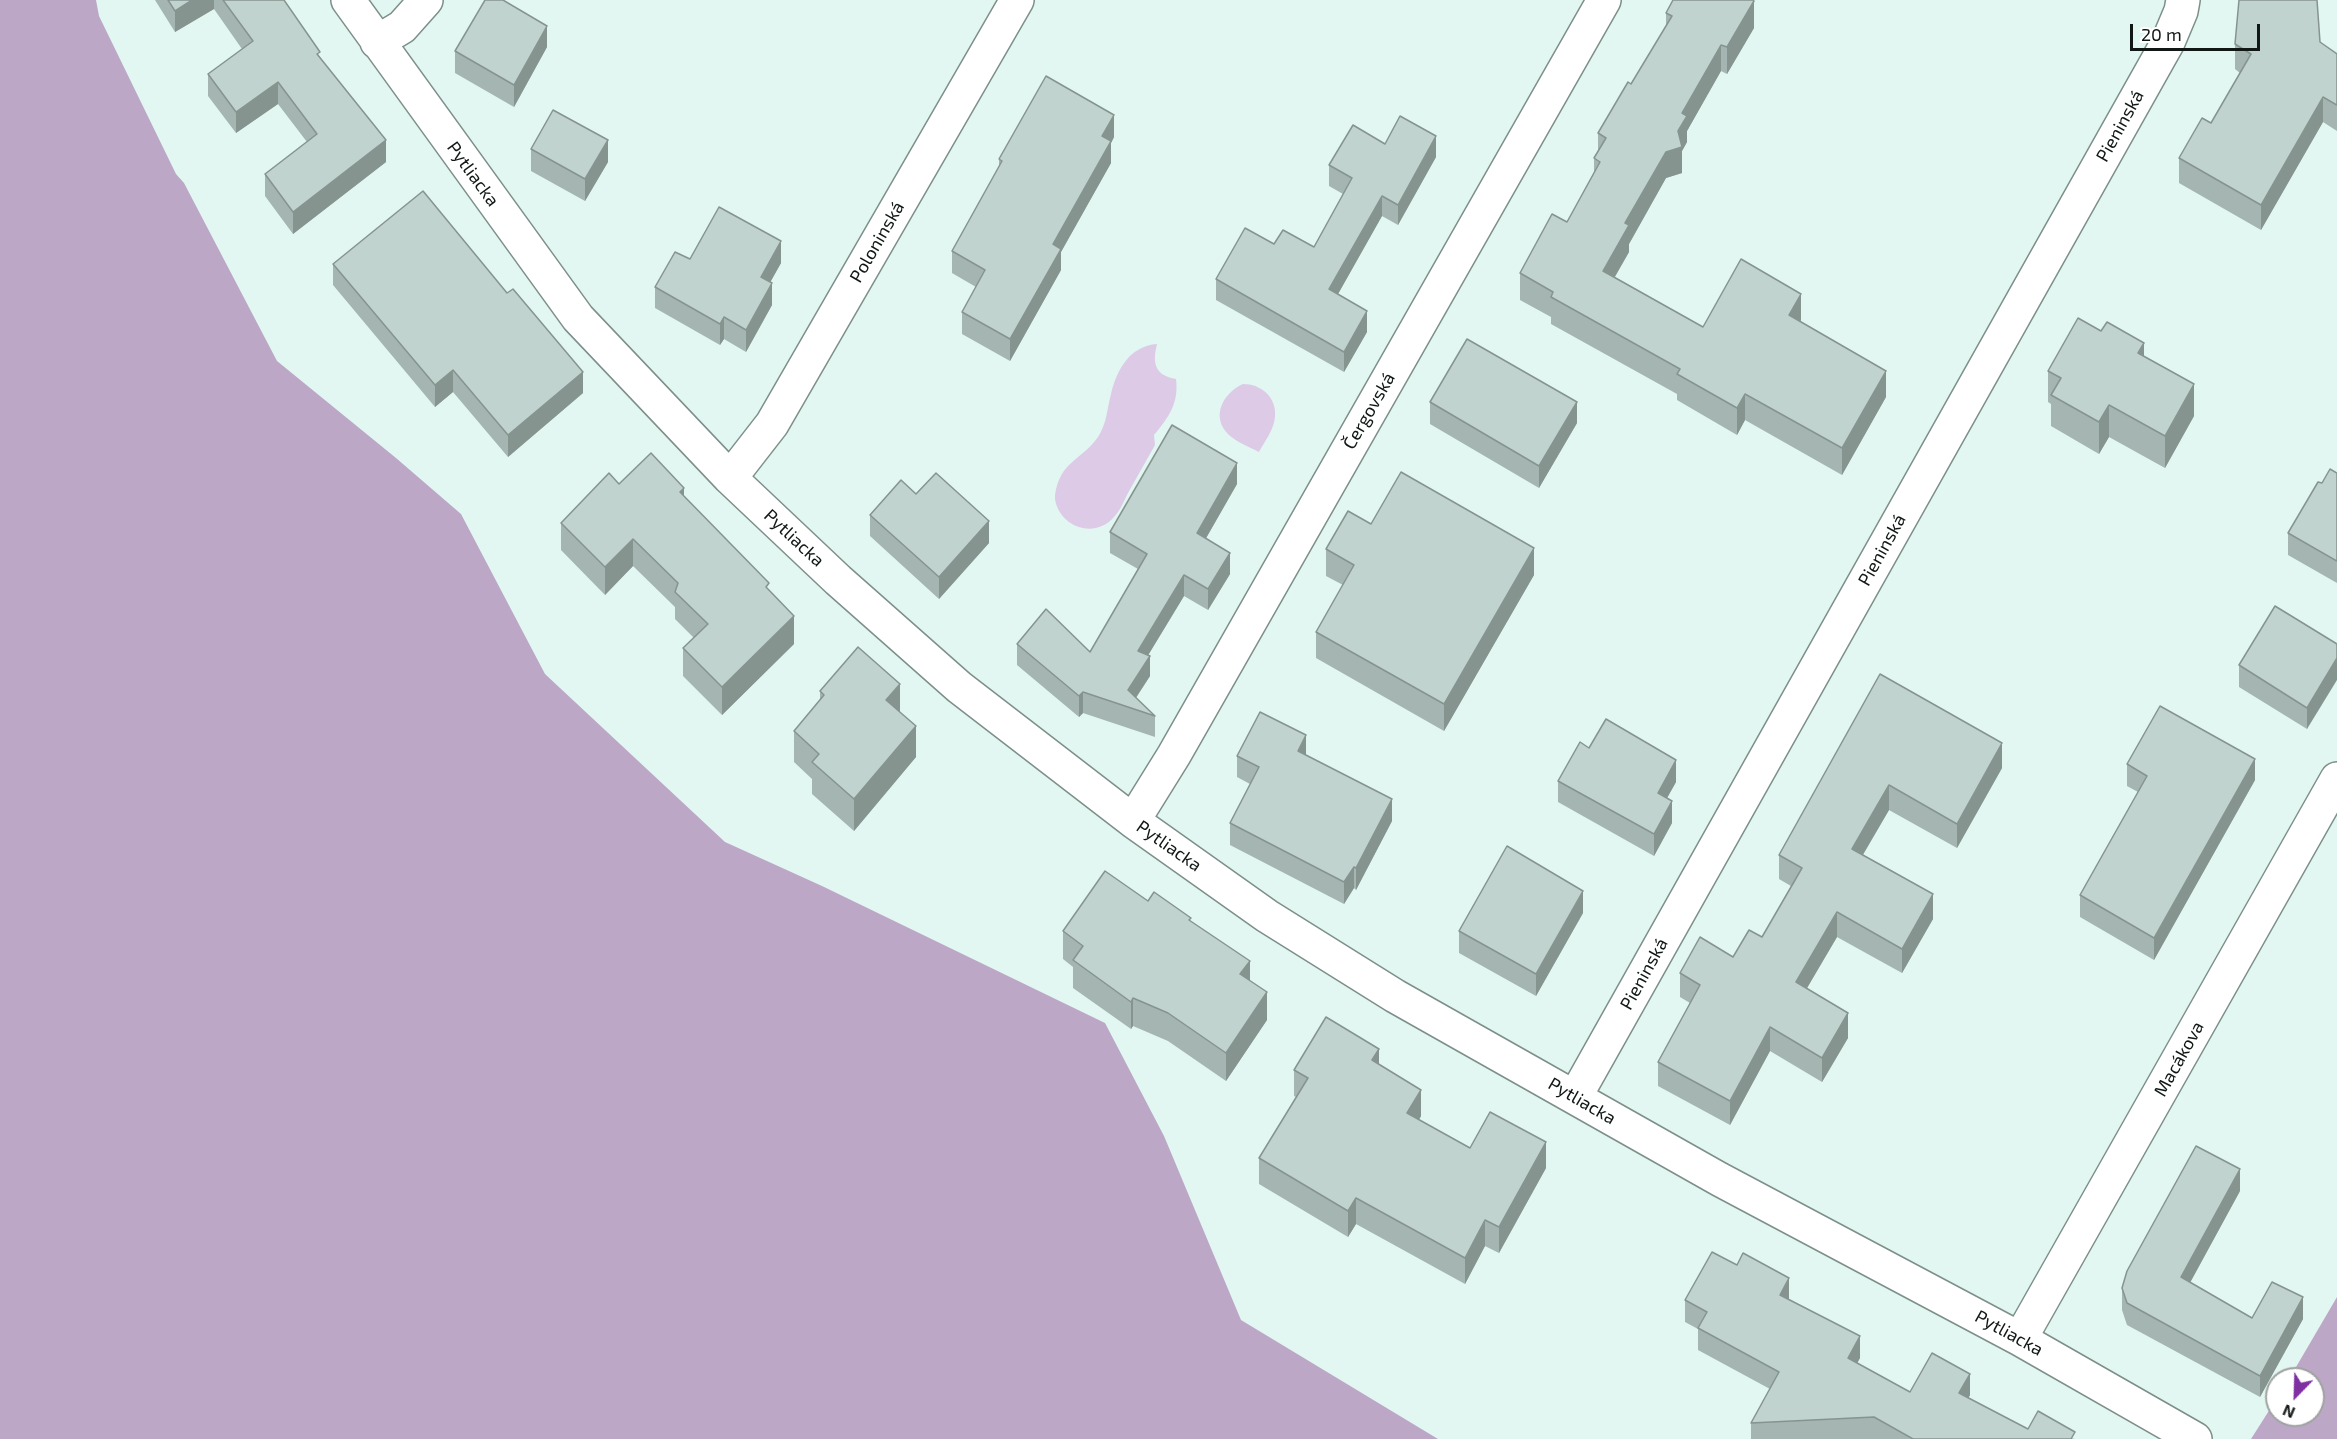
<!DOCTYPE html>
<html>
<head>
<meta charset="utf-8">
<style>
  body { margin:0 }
  #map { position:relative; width:2337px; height:1439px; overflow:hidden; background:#e2f7f1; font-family:"Exo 2",sans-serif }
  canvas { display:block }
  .north { position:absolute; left:2265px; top:1367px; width:60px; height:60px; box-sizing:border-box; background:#fff; border:2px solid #9fa2a1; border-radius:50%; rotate:203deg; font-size:16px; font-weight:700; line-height:24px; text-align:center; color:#101715 }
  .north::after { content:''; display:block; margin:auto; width:21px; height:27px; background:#7f31a2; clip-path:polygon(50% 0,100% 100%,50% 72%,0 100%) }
  .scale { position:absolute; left:2130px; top:24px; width:130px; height:27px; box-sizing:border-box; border:3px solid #101715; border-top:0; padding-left:8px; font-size:18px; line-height:21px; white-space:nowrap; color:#101715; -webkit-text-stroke:4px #fff; paint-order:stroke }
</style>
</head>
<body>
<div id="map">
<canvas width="2337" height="1439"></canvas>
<div class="north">N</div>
<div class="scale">20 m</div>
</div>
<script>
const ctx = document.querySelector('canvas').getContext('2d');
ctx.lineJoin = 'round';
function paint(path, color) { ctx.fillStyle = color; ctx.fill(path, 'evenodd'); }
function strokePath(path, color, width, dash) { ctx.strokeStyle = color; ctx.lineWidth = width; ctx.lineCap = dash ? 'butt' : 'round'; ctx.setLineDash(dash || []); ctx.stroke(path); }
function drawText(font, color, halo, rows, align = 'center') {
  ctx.font = font + ' "Exo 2",sans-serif'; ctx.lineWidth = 4.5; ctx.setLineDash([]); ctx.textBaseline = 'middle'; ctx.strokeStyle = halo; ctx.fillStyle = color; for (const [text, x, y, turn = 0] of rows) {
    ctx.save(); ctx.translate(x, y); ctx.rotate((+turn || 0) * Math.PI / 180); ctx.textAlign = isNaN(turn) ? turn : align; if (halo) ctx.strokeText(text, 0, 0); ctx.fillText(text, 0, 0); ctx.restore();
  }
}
paint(new Path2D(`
  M 1157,344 C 1152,364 1155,375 1176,379 C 1179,403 1169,417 1154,435 L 1155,445 C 1146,461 1137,477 1128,493 C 1124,501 1120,511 1114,517 C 1102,531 1083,532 1069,522 C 1061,516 1054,505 1055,495 C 1060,461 1082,460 1098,437 C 1107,423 1107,409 1111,394 C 1117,369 1130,346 1157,344 Z
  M 1243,384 C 1261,384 1277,397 1275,417 C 1274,430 1264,442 1259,452 C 1249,447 1237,442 1229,435 C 1210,417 1223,393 1243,384 Z`), '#dccae6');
paint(new Path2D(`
  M 0,0 L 96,0 L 99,16 L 176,174 L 184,183 L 277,361 L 396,458 L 461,514 L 545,674 L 725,842 L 822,886 L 1105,1023 L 1164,1136 L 1241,1320 L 1438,1439 L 0,1439 Z
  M 2337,1297 L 2337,1439 L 2251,1439 L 2277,1398 L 2277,1415 L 2313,1415 L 2313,1379 L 2289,1379 Z`), '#bca7c7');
const minor = new Path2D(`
  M 348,0 L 578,318 L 730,478 L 838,580 L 959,687 L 1133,821 L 1267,916 L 1395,996 L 1719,1179 L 2020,1339 L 2195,1439
  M 377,42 L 402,27 L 426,0
  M 730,478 L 772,424 L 1017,0
  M 1133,821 L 1174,755 L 1604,0
  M 1575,1097 L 2168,42 L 2181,11 L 2183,0
  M 2020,1339 L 2337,779`);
strokePath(minor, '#7d8f8a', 36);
strokePath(minor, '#fff', 33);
paint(new Path2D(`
  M 155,0 L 284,0 L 386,162 L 293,234 L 265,196 L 265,174 L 307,142 L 278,104 L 236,133 L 208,96 L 208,74 L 242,49 L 214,9 L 175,32 Z
  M 1666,13 L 1754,28 L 1727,74 L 1721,71 L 1687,131 L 1687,142 L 1682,151 L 1682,173 L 1666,178 L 1629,244 L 1629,252 L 1615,277 L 1703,327 L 1801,320 L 1800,322 L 1886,397 L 1842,475 L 1745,420 L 1737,435 L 1677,400 L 1677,394 L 1551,324 L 1551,317 L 1520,300 L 1520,273 L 1567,222 L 1594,172 L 1594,158 L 1598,151 L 1598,133 L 1631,84 L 1666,26 Z
  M 2320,42 L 2337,54 L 2337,131 L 2323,122 L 2261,230 L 2179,183 L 2179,158 L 2211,123 L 2240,73 L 2235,69 L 2235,44 Z
  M 547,47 L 514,107 L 455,73 L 455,51 Z
  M 1114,137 L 1111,143 L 1111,163 L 1061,252 L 1061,270 L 1010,361 L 962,334 L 962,312 L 976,287 L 952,273 L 952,251 L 999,167 L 999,159 Z
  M 1385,144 L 1436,157 L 1398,225 L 1382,216 L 1338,294 L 1367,332 L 1344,372 L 1216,300 L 1216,279 L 1274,244 L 1314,247 L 1343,194 L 1329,186 L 1329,165 Z
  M 531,149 L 608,162 L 585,201 L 531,171 Z
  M 690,259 L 781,263 L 770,282 L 772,305 L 746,352 L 724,339 L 720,345 L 655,308 L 655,287 Z
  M 333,264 L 583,393 L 508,457 L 453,392 L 435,407 L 333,285 Z
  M 2144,357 L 2194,416 L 2165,468 L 2109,437 L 2099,454 L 2051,426 L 2051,404 L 2048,402 L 2048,371 Z
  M 1430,402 L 1577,423 L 1539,488 L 1430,424 Z
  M 2337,473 L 2337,583 L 2288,555 L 2288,533 L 2322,483 Z
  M 619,484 L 684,497 L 769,590 L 794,644 L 722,715 L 683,676 L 683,648 L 694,638 L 675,619 L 675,607 L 633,566 L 605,595 L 561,550 L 561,523 Z
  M 1237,484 L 1206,538 L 1230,574 L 1208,610 L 1184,596 L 1148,655 L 1150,676 L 1136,698 L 1155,716 L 1155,737 L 1083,713 L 1079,717 L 1017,665 L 1017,644 L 1090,652 L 1138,569 L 1110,553 L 1110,532 Z
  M 916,494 L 989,543 L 939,599 L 870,536 L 870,515 Z
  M 1371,524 L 1534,575 L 1444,731 L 1316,658 L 1316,632 L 1343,585 L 1326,576 L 1326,549 Z
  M 2337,644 L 2307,729 L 2239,687 L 2239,665 Z
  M 1880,674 L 2002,768 L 1957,848 L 1889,810 L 1863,855 L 1933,919 L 1902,973 L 1837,937 L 1806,989 L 1848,1038 L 1822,1082 L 1770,1051 L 1730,1125 L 1658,1086 L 1658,1062 L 1690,1003 L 1680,997 L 1680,973 L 1733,957 L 1762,937 L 1791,886 L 1779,879 L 1779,855 Z
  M 820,691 L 900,712 L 916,757 L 854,831 L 812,794 L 812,779 L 794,762 L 794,731 L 820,700 Z
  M 1589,748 L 1676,782 L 1667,798 L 1672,823 L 1654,856 L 1558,802 L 1558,781 Z
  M 1306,755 L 1392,821 L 1356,890 L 1354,888 L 1344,904 L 1230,845 L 1230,823 L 1250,784 L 1237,777 L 1237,756 Z
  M 2127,764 L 2255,780 L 2154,960 L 2080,917 L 2080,895 L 2138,792 L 2127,786 Z
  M 1148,901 L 1191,922 L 1250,981 L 1267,1020 L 1226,1081 L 1168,1041 L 1133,1026 L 1131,1029 L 1073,988 L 1073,967 L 1063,959 L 1063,931 Z
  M 1583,913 L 1536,996 L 1459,953 L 1459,931 Z
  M 1379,1064 L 1421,1116 L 1419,1120 L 1470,1148 L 1546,1168 L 1499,1253 L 1485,1246 L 1465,1284 L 1356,1224 L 1348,1237 L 1259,1184 L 1259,1158 L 1296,1097 L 1294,1096 L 1294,1070 Z
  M 2240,1191 L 2190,1283 L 2252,1318 L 2303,1319 L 2260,1397 L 2127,1325 L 2122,1310 L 2122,1288 Z
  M 1789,1299 L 1860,1358 L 1857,1363 L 1910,1392 L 1970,1395 L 1968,1398 L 2028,1429 L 2075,1439 L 1751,1439 L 1751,1423 L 1770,1389 L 1698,1350 L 1698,1329 L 1685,1322 L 1685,1300 Z`), '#a5b5b1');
paint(new Path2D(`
  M 192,0 L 214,0 L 214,9 L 175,32 L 175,11 Z
  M 1754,1 L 1754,28 L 1727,74 L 1727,47 Z
  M 547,26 L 547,47 L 514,107 L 514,85 Z
  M 1721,45 L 1721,71 L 1687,131 L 1687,142 L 1682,151 L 1682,173 L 1666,178 L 1629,244 L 1629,252 L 1603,297 L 1603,271 L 1625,223 L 1682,113 Z
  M 278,82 L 278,104 L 236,133 L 236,112 Z
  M 2323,97 L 2323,122 L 2261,230 L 2261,205 Z
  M 1114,115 L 1114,137 L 1111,143 L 1111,163 L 1061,252 L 1061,270 L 1010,361 L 1010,339 L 1102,136 Z
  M 1436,136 L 1436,157 L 1398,225 L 1398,205 Z
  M 386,140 L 386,162 L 293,234 L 293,212 Z
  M 608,140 L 608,162 L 585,201 L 585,179 Z
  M 1382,196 L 1382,216 L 1329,310 L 1329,289 Z
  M 781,241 L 781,263 L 761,299 L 761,277 Z
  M 772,283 L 772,305 L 746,352 L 746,330 Z
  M 1801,294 L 1801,320 L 1789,342 L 1789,315 Z
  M 1367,311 L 1367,332 L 1344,372 L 1344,352 Z
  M 724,317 L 724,339 L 720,345 L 720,324 Z
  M 2144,343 L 2144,375 L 2138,353 Z
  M 453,370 L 453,392 L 435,407 L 435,385 Z
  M 1886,371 L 1886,397 L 1842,475 L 1842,448 Z
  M 583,372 L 583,393 L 508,457 L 508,435 Z
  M 2194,384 L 2194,416 L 2165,468 L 2165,436 Z
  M 1745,394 L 1745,420 L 1737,435 L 1737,408 Z
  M 1577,402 L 1577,423 L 1539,488 L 1539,466 Z
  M 2109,405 L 2109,437 L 2099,454 L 2099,422 Z
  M 1237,463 L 1237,484 L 1197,554 L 1197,533 Z
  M 684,488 L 684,515 L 680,492 Z
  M 989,521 L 989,543 L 939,599 L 939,577 Z
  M 633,539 L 633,566 L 605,595 L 605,567 Z
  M 1534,548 L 1534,575 L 1444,731 L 1444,704 Z
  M 1230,553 L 1230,574 L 1208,610 L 1208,589 Z
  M 1184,575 L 1184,596 L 1138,672 L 1138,651 Z
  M 794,616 L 794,644 L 722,715 L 722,687 Z
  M 1150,656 L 1150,676 L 1129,708 L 1128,690 Z
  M 2337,658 L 2337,680 L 2307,729 L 2307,708 Z
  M 900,684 L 900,716 L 886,700 Z
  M 1083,692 L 1083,713 L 1079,717 L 1079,696 Z
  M 916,726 L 916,757 L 854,831 L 854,799 Z
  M 1306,735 L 1306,757 L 1298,751 Z
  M 2002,743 L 2002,768 L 1957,848 L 1957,824 Z
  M 2255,759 L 2255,780 L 2154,960 L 2154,938 Z
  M 1676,760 L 1676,782 L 1658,814 L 1658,793 Z
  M 1889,785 L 1889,810 L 1852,873 L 1852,849 Z
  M 1392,799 L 1392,821 L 1356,890 L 1356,868 Z
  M 1672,801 L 1672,823 L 1654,856 L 1654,834 Z
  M 1354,867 L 1354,888 L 1344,904 L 1344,882 Z
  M 1583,891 L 1583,913 L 1536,996 L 1536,974 Z
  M 1933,894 L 1933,919 L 1902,973 L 1902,949 Z
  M 1837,912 L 1837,937 L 1796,1007 L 1796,982 Z
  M 1250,961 L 1250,988 L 1240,974 Z
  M 1267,992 L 1267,1020 L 1226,1081 L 1226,1053 Z
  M 1133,998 L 1133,1026 L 1131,1029 L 1131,1002 Z
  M 1848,1013 L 1848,1038 L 1822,1082 L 1822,1058 Z
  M 1770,1027 L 1770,1051 L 1730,1125 L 1730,1101 Z
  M 1379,1049 L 1379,1075 L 1372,1060 Z
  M 1421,1090 L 1421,1116 L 1407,1139 L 1407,1113 Z
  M 1546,1142 L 1546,1168 L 1499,1253 L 1499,1227 Z
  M 2240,1169 L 2240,1191 L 2181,1299 L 2181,1277 Z
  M 1356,1198 L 1356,1224 L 1348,1237 L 1348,1211 Z
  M 1485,1220 L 1485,1246 L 1465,1284 L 1465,1258 Z
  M 1789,1278 L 1789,1300 L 1780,1295 Z
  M 2303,1297 L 2303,1319 L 2260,1397 L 2260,1376 Z
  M 1860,1336 L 1860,1358 L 1848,1380 L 1848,1358 Z
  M 1970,1374 L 1970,1395 L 1959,1415 L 1959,1393 Z`), '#869490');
const building = new Path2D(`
  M 168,0 L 192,0 L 175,11 Z
  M 223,0 L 284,0 L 320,52 L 317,54 L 386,140 L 293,212 L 265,174 L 317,134 L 278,82 L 236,112 L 208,74 L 253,41 Z
  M 485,0 L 503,0 L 547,26 L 514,85 L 455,51 Z
  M 1673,0 L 1753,0 L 1754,1 L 1727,47 L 1721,45 L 1682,113 L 1687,116 L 1678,131 L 1682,147 L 1666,152 L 1625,223 L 1629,225 L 1603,271 L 1703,327 L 1741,259 L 1801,294 L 1789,315 L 1886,371 L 1842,448 L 1745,394 L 1737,408 L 1677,374 L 1680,369 L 1551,297 L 1553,292 L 1520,273 L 1552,214 L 1567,222 L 1600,162 L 1594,158 L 1606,138 L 1598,133 L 1628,82 L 1631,84 L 1672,16 L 1666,13 Z
  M 2239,0 L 2317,0 L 2320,42 L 2337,54 L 2337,105 L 2323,97 L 2261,205 L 2179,158 L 2202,118 L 2211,123 L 2251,54 L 2235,44 Z
  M 1046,76 L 1114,115 L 1102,136 L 1111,141 L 1053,244 L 1061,249 L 1010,339 L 962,312 L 985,270 L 952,251 L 1002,161 L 999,159 Z
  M 553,110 L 608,140 L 585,179 L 531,149 Z
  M 1400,116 L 1436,136 L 1398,205 L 1382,196 L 1329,289 L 1367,311 L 1344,352 L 1216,279 L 1245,228 L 1274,244 L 1283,230 L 1314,247 L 1352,178 L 1329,165 L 1353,125 L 1385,144 Z
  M 423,191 L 507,293 L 513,289 L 583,372 L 508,435 L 453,370 L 435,385 L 333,264 Z
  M 719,207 L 781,241 L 761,277 L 772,283 L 746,330 L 724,317 L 720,324 L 655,287 L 675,252 L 690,259 Z
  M 2078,318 L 2101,331 L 2107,322 L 2144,343 L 2138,353 L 2194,384 L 2165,436 L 2109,405 L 2099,422 L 2051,395 L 2061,378 L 2048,371 Z
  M 1467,339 L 1577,402 L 1539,466 L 1430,402 Z
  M 1172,425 L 1237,463 L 1197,533 L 1230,553 L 1208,589 L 1184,575 L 1138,651 L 1150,656 L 1128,690 L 1155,716 L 1083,692 L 1079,696 L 1017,644 L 1046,609 L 1090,652 L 1147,554 L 1110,532 Z
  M 651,453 L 684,488 L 680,492 L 769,583 L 766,587 L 794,616 L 722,687 L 683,648 L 708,624 L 675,592 L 678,583 L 633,539 L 605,567 L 561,523 L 609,473 L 619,484 Z
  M 2330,469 L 2337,473 L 2337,561 L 2288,533 L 2318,482 L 2322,483 Z
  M 1401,472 L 1534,548 L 1444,704 L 1316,632 L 1354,565 L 1326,549 L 1348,511 L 1371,524 Z
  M 936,473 L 989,521 L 939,577 L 870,515 L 901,480 L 916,494 Z
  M 2275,606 L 2337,644 L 2337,658 L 2307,708 L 2239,665 Z
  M 858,647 L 900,684 L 886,700 L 916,726 L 854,799 L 812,762 L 819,754 L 794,731 L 824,695 L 820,691 Z
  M 1880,674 L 2002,743 L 1957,824 L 1889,785 L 1852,849 L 1933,894 L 1902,949 L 1837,912 L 1796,982 L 1848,1013 L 1822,1058 L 1770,1027 L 1730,1101 L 1658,1062 L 1700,985 L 1680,973 L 1700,937 L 1733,957 L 1749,930 L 1762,937 L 1802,868 L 1779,855 Z
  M 2160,706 L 2255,759 L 2154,938 L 2080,895 L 2147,776 L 2127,764 Z
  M 1260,712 L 1306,735 L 1298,751 L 1392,799 L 1356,868 L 1354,867 L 1344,882 L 1230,823 L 1259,767 L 1237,756 Z
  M 1606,719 L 1676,760 L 1658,793 L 1672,801 L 1654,834 L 1558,781 L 1580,742 L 1589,748 Z
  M 1507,846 L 1583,891 L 1536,974 L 1459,931 Z
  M 1105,871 L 1148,901 L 1154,892 L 1191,918 L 1189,920 L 1250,961 L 1240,974 L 1267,992 L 1226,1053 L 1168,1013 L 1133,998 L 1131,1002 L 1073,960 L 1083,946 L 1063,931 Z
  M 1326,1017 L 1379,1049 L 1372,1060 L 1421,1090 L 1407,1113 L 1470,1148 L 1490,1112 L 1546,1142 L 1499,1227 L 1485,1220 L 1465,1258 L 1356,1198 L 1348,1211 L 1259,1158 L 1308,1078 L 1294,1070 Z
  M 2196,1146 L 2240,1169 L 2181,1277 L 2252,1318 L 2272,1282 L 2303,1297 L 2260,1376 L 2127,1303 L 2122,1288 L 2127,1271 Z
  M 1712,1252 L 1737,1265 L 1743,1253 L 1789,1278 L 1780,1295 L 1860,1336 L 1848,1358 L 1910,1392 L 1932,1353 L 1970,1374 L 1959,1393 L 2028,1429 L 2038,1411 L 2075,1432 L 2071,1439 L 1913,1439 L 1874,1417 L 1751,1423 L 1779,1372 L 1698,1328 L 1707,1312 L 1685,1300 Z`);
paint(building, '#c0d3ce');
strokePath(building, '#869490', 1.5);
drawText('18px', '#101715', '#fff', [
  ["Pieninská",2120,126,-61],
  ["Pytliacka",473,174,54],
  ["Poloninská",877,242,-60],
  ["Čergovská",1369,411,-60],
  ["Pytliacka",794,538,43],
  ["Pieninská",1882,550,-61],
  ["Pytliacka",1169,846,35],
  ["Pieninská",1644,974,-61],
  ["Macákova",2179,1059,-61],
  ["Pytliacka",1582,1101,30],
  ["Pytliacka",2009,1333,29]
]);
</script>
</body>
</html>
